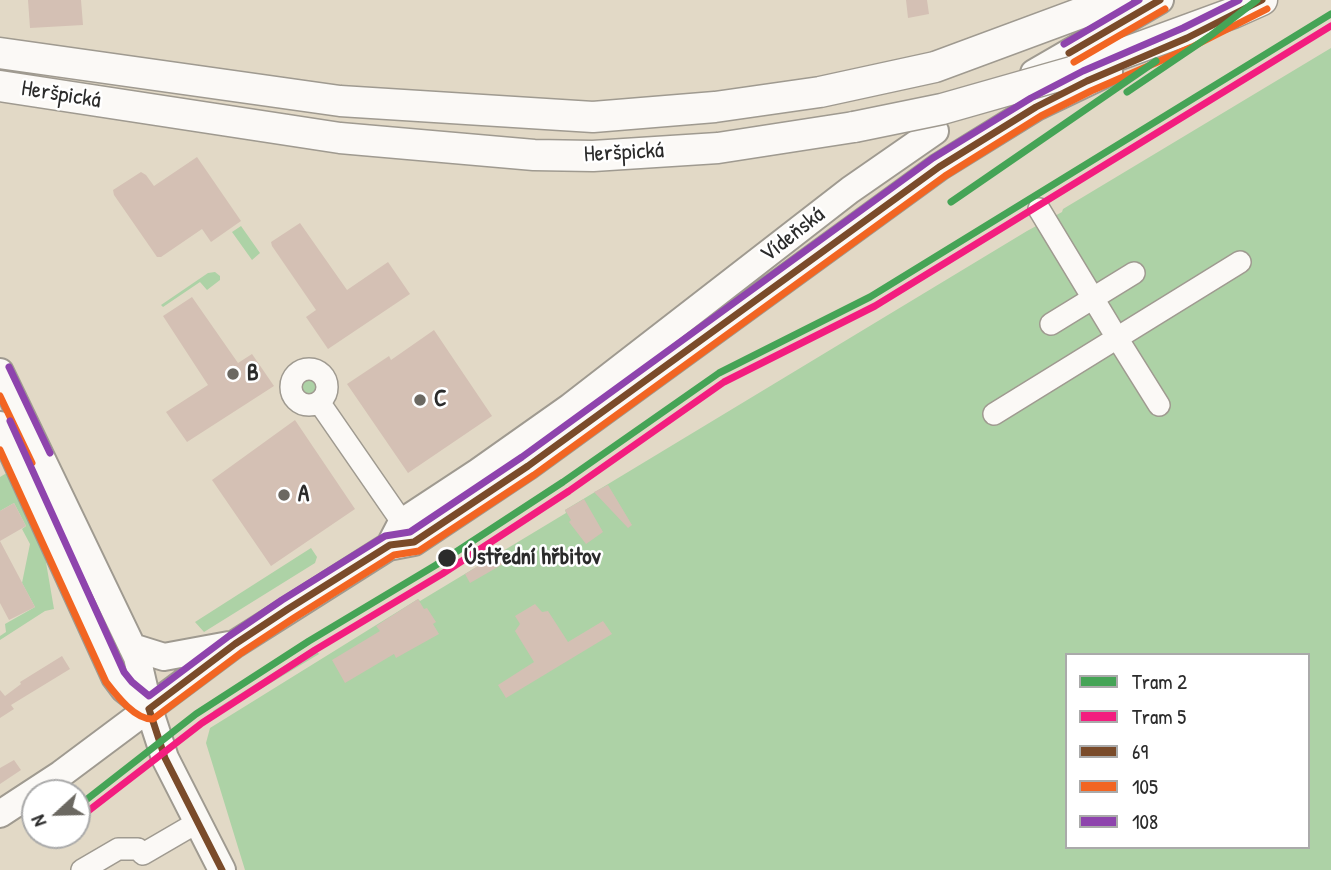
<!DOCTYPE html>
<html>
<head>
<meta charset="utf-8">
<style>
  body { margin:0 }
  #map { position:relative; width:1331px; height:870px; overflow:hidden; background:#e2d9c6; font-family:"Patrick Hand",sans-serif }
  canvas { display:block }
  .legend { position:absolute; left:1065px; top:653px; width:245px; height:196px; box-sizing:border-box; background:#fff; border:2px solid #aaa; margin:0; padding:9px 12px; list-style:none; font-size:21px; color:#2b2b2b }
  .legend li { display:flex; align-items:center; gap:14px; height:35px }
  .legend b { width:35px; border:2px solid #aaa }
  .north { position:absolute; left:21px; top:779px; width:70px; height:70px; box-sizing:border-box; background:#fff; border:2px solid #aaa; border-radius:50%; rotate:248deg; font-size:19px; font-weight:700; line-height:28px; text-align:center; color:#2b2b2b }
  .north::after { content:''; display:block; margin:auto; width:24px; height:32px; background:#6b6861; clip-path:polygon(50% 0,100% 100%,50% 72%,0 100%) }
</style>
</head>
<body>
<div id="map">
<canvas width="1331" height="870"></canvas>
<ul class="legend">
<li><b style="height:9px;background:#45a456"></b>Tram 2</li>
<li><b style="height:9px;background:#f31d7f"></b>Tram 5</li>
<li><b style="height:9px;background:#7a4b2a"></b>69</li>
<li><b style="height:9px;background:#f26522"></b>105</li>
<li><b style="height:9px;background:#8e44ad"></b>108</li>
</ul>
<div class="north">N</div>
</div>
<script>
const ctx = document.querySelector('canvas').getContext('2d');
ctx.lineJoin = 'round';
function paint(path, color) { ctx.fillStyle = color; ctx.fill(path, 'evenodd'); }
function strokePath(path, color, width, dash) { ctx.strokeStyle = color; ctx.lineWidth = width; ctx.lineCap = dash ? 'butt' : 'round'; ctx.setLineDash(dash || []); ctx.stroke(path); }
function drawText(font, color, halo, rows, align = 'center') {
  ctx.font = font + ' "Patrick Hand",sans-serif'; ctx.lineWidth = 5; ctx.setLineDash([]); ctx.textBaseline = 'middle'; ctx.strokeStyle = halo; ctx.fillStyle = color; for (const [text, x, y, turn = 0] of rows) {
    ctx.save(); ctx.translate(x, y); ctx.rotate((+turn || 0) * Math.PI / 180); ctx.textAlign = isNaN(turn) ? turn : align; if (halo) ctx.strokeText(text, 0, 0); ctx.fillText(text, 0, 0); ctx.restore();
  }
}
paint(new Path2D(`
  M 1331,48 L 1331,870 L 245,870 L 206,743 L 210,728 L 402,609 L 418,599 L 420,601 L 566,513 L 565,510 L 580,501 L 1027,231 L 1062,212 L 1063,209 ZM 1067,655 L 1308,655 L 1308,847 L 1067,847 Z
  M 241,226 L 260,253 L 252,260 L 232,232 Z
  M 215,272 L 220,276 L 220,280 L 207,290 L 200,282 L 163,307 L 161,305 L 208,273 Z
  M300 387a11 11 0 1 1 22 0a11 11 0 1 1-22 0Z
  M 10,471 L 42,539 L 54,609 L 45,611 L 0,640 L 0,636 L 6,632 L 5,624 L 35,607 L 22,583 L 30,544 L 22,529 L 26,526 L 14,503 L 0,511 L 0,477 Z
  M 311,548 L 317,557 L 315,563 L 204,632 L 195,622 Z
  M 314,647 L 319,654 L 216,716 L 213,711 Z`), '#add2a6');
paint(new Path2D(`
  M 28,0 L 81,0 L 83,25 L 30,28 Z
  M 906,0 L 927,0 L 929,14 L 908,18 Z
  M 197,157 L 241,221 L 211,242 L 202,229 L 161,257 L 157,257 L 114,195 L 113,190 L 141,172 L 146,175 L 154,186 Z
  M 300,223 L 347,290 L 388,262 L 410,294 L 328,349 L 306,317 L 316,310 L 272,246 L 271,242 Z
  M 192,297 L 238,363 L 252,354 L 274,386 L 187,442 L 166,412 L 208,385 L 163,316 Z
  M 434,330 L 492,416 L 408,473 L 347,384 L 389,356 L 391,360 Z
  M 295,420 L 355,509 L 271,566 L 212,480 Z
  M 608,485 L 632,525 L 628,528 L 594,492 Z
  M 584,499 L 603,532 L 586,544 L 569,522 L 571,520 L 565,510 Z
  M 14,503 L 26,526 L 0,541 L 0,511 Z
  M 0,541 L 35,607 L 9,620 L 0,603 Z
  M 504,550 L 510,560 L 470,583 L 465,574 Z
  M 418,599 L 424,609 L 427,608 L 436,622 L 433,624 L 439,634 L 396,658 L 394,654 L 345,683 L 332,660 L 380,631 L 376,626 Z
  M 535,604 L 542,612 L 548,611 L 568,642 L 603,621 L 612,634 L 506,698 L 498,685 L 534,662 L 515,631 L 520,624 L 515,616 Z
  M 62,656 L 70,669 L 11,705 L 14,709 L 0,718 L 0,690 L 5,696 L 21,684 L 20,682 Z
  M 14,760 L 21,770 L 0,784 L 0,768 Z`), '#d4c0b4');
const minor = new Path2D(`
  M 1039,209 L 1111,328
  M 1051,324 L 1134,273
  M 1114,333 L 1159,405
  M291 387a18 18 0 1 1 36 0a18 18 0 1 1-36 0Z
  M 319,402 L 402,522
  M 994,414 L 1240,262
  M 82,870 L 118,849 L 138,849 L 143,854 L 198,822`);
const major = new Path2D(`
  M 1034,73 L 1160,0
  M 0,372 L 137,657 L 149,709 L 165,758 L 222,870
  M 0,425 L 115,677 L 124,689 L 149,709
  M 390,545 L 402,522 L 478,472 L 570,407 L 850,190 L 935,131
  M 132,647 L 164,657 L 229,645
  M 0,814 L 61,774 L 235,644 L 388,547 L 414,542 L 528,466 L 939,167 L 1036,107 L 1109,72`);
const highway = new Path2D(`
  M 0,53 L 340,101 L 593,117 L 715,107 L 820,92 L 935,67 L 1116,0
  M 1072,72 L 1233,13 L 1262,0
  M 0,86 L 340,138 L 534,155 L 593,156 L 718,148 L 854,127`);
strokePath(minor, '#9f9a90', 24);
strokePath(major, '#9f9a90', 30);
strokePath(highway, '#9f9a90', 33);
strokePath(minor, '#fbf9f6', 21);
strokePath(major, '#fbf9f6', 26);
strokePath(highway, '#fbf9f6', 30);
const highwayBridge = new Path2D(`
  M 854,127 L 942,109 L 1072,72`);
strokePath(highwayBridge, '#9f9a90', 33, []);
strokePath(highwayBridge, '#fbf9f6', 30);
strokePath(new Path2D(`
  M 1069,53 L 1160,0
  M 149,709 L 235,644 L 288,609 L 390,545 L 414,542 L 528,466 L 939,167 L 1036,107 L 1087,81 L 1187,38 L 1262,0
  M 149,709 L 165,758 L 222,870`), '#7a4b2a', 7);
strokePath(new Path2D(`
  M 1074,62 L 1165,9
  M 0,396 L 32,463
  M 0,450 L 106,682 C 116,695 135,720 153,719 L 241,653 L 294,618 L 394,555 L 419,551 L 534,475 L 945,176 L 1041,116 L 1091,91 L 1192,47 L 1267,9`), '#f26522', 7);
strokePath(new Path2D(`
  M 1064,44 L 1139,0
  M 9,367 L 50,453
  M 10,421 L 124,672 L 132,682 L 149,696 L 229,636 L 282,600 L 385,536 L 410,532 L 522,457 L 933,158 L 1031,98 L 1083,71 L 1183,28 L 1239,0`), '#8e44ad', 7);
strokePath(new Path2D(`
  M 1127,92 L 1210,36 L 1257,0
  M 951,202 L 1156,61
  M 77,807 L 196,714 L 309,641 L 436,565 L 563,482 L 719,373 L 870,297 L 1331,14`), '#45a456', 7);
strokePath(new Path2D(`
  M 83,815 L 202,723 L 315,650 L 442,574 L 569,491 L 724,382 L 875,306 L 1331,26`), '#f31d7f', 7);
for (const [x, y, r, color] of [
  [233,374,7,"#6b6861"],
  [420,400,7,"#6b6861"],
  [284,495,7,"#6b6861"],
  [447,558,10,"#2b2b2b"]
]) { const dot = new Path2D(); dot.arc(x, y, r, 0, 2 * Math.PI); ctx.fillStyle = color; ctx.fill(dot); strokePath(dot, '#fff', 2.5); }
drawText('23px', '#2b2b2b', '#fff', [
  ["Heršpická",61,95,9],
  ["Heršpická",624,153,-3],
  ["Vídeňská",793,235,-38]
]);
drawText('bold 23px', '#2b2b2b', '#fff', [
  ["B",247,374],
  ["C",434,400],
  ["A",298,495]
], 'left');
drawText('bold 23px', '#2b2b2b', '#fff', [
  ["Ústřední hřbitov",464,558]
], 'left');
</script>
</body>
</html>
